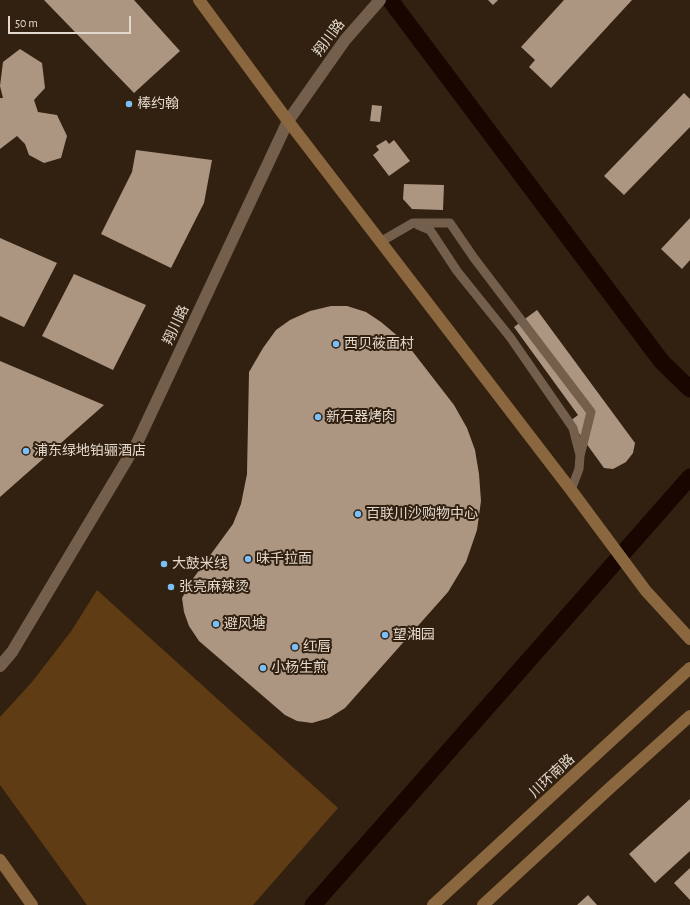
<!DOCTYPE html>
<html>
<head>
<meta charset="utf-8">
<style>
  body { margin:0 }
  #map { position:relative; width:690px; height:905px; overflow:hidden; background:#322110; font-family:"Alegreya Sans",sans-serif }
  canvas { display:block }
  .scale { position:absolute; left:8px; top:16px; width:123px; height:18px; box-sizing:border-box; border:2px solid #e3d8cd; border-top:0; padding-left:5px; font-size:12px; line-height:14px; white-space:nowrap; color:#e3d8cd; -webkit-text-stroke:3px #322110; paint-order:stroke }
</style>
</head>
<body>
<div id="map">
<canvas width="690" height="905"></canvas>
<div class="scale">50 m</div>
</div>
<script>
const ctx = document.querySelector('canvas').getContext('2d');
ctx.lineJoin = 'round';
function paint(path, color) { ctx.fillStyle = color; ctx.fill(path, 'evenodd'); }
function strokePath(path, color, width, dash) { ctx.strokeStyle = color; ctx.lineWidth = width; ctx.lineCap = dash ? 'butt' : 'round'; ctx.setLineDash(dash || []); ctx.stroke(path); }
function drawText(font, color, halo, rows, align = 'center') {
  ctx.font = font + ' "Alegreya Sans","Noto Sans SC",sans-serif'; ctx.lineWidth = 4; ctx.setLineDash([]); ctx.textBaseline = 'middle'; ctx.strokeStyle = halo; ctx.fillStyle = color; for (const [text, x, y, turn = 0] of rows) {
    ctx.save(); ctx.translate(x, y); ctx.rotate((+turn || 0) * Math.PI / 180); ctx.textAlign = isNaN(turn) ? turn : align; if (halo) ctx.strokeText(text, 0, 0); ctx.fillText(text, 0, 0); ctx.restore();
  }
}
paint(new Path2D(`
  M 97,590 L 338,808 L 253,905 L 87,905 L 0,785 L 0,717 L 32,682 L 72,630 Z`), '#5f3c14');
strokePath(new Path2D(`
  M 390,0 L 662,362 L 690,389
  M 313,905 L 690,477`), '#190600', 17);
paint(new Path2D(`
  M 44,0 L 134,0 L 180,51 L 134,93 Z
  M 488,0 L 498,0 L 493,5 Z
  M 564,0 L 632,0 L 551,88 L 529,67 L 535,60 L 521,47 Z
  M 20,49 L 42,63 L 45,88 L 34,100 L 38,112 L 57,115 L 67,136 L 61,158 L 44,163 L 29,155 L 25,144 L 17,136 L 0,149 L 0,98 L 3,98 L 0,86 L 3,62 Z
  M 684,93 L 690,99 L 690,127 L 624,195 L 604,176 Z
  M 372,105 L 382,106 L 380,122 L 370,121 Z
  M 386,140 L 389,144 L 394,140 L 410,161 L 389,176 L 373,155 L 379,150 L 376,146 Z
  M 136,150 L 212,160 L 204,203 L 171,268 L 101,234 L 132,172 Z
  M 404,184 L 444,185 L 443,210 L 412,209 L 403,199 Z
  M 690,218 L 690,260 L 682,269 L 661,249 Z
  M 0,238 L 57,263 L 24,327 L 0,316 Z
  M 74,274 L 146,305 L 113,370 L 42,336 Z
  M 331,306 L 347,306 L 366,312 L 381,322 L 406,343 L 454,405 L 467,428 L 475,450 L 479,474 L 481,501 L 477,530 L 466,562 L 448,592 L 345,708 L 329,718 L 312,723 L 297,721 L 285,715 L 199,641 L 189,626 L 184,612 L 182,598 L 192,580 L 233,524 L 241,504 L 247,474 L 249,372 L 263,348 L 276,330 L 290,320 L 310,311 Z
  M 537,310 L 635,443 L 633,453 L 626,462 L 613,469 L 604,468 L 570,421 L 578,415 L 514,327 Z
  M 0,361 L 104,405 L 0,497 Z
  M 690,799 L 690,851 L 655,883 L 629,854 Z
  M 690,868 L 690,900 L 674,883 Z
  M 588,895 L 597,905 L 577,905 Z`), '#ac9682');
strokePath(new Path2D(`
  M 418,225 L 430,230 L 457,271 L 510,337 L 573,428 L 580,455
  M 380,242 L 413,223 L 450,223 L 474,258 L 591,412 L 580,456 L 579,469 L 571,490`), '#735f4c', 9);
strokePath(new Path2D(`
  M 0,666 L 12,652 L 137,443 L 288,121 L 345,40 L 380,0`), '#735f4c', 12);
strokePath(new Path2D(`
  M 199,0 L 288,121 L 571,490 L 646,591 L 690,639
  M 0,860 L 32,905
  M 433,905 L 690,668
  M 483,905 L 611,787 L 690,716`), '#8b673f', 12);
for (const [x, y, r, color] of [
  [129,104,4,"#7abff8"],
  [336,344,4,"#7abff8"],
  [318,417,4,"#7abff8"],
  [26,451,4,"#7abff8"],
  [358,514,4,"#7abff8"],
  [248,559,4,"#7abff8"],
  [164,564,4,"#7abff8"],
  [171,587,4,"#7abff8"],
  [216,624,4,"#7abff8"],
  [385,635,4,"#7abff8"],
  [295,647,4,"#7abff8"],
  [263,668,4,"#7abff8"]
]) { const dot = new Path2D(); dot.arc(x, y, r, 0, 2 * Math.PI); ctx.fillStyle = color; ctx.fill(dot); strokePath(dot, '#322110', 1.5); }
drawText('14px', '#e3d8cd', '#322110', [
  ["翔川路",329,38,-53],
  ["翔川路",176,325,-65],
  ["川环南路",552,776,-43]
]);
drawText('14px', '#e3d8cd', '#322110', [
  ["棒约翰",137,104],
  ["西贝莜面村",344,344],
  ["新石器烤肉",326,417],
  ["浦东绿地铂骊酒店",34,451],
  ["百联川沙购物中心",366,514],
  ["味千拉面",256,559],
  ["大鼓米线",172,564],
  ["张亮麻辣烫",179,587],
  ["避风塘",224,624],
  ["望湘园",393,635],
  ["红唇",303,647],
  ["小杨生煎",271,668]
], 'left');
</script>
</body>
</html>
